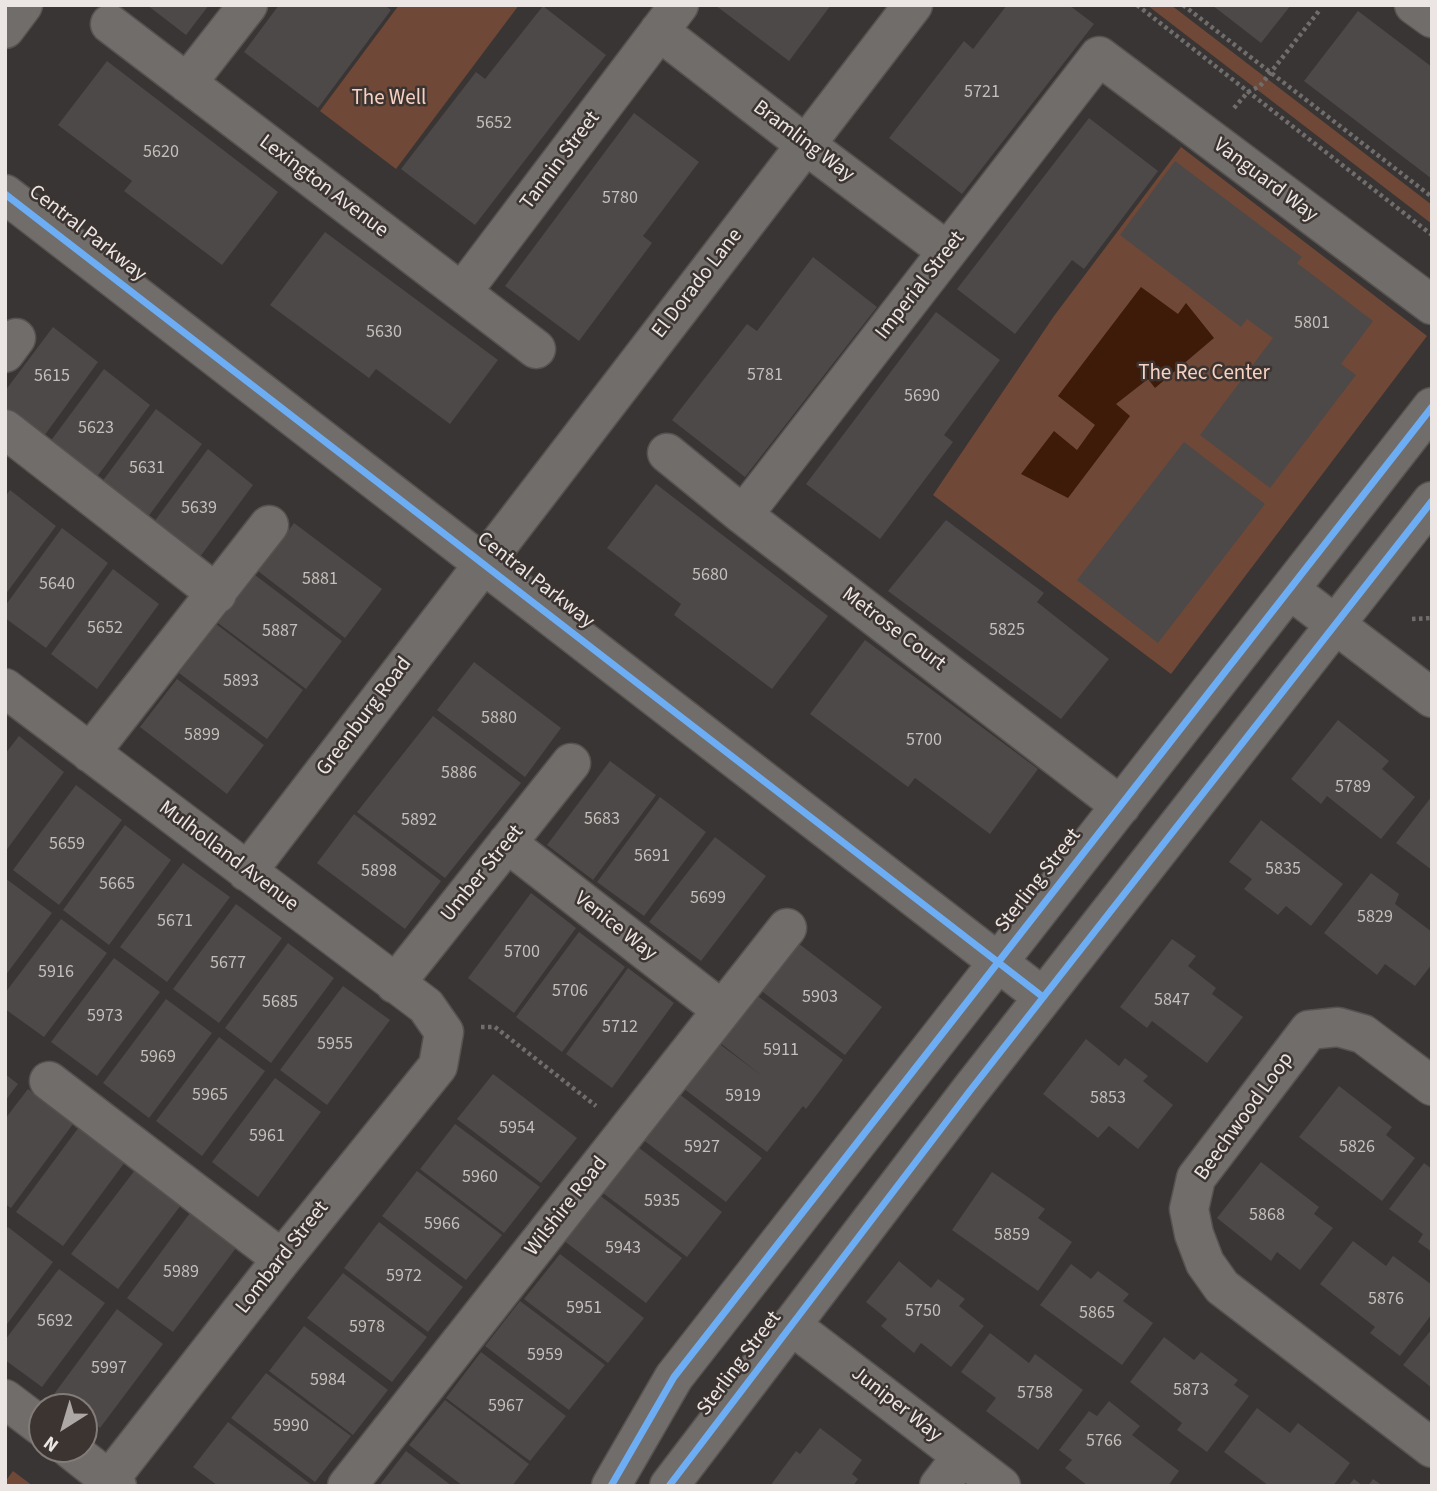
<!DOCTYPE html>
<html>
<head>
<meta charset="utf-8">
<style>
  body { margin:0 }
  #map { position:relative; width:1437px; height:1491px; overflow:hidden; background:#393534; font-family:"Source Sans 3",sans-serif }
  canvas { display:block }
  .frame { position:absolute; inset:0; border:7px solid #ebe6e3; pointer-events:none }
  .north { position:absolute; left:28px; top:1393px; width:70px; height:70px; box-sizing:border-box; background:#3c3431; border:2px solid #827b78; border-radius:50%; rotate:217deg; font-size:19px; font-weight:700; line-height:28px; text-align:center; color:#ebe6e3 }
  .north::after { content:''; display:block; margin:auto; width:24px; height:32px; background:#ada8a6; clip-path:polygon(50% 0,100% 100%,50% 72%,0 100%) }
</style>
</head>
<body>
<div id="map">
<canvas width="1437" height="1491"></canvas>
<div class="frame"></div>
<div class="north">N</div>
</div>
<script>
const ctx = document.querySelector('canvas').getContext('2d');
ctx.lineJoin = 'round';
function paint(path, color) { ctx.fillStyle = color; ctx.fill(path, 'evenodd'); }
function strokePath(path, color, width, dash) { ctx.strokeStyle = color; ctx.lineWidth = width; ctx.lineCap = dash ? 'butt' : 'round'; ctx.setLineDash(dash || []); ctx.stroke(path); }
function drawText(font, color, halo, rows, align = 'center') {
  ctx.font = font + ' "Source Sans 3",sans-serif'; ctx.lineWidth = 5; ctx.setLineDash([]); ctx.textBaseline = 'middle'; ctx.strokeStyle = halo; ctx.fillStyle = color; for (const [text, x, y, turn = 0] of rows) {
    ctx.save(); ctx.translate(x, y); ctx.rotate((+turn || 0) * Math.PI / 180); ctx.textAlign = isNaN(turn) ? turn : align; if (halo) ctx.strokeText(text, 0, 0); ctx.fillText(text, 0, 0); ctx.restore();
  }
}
paint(new Path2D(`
  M 399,5 L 519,5 L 396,169 L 320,111 Z
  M 1147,5 L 1171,5 L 1432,205 L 1432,224 Z
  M 1181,147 L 1427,336 L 1171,674 L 933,495 L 1054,316 Z
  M 13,1471 L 33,1486 L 5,1486 L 5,1482 Z`), '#704837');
paint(new Path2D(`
  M 1141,287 L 1178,314 L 1186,303 L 1214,338 L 1155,388 L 1148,379 L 1116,404 L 1130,416 L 1068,498 L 1021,474 L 1054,431 L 1077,450 L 1095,425 L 1058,396 Z`), '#3e1a08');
paint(new Path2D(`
  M 147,5 L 209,5 L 186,35 Z
  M 279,5 L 384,5 L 391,10 L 318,108 L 244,52 Z
  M 715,5 L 831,5 L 789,61 Z
  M 1007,5 L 1069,5 L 1094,24 L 962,194 L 889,138 L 964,41 L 973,49 Z
  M 1212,5 L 1291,5 L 1261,43 Z
  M 543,6 L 606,55 L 475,225 L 401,169 L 476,72 L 485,79 Z
  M 1358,11 L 1432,67 L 1432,179 L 1304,81 Z
  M 107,61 L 278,192 L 222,265 L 124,191 L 132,181 L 58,125 Z
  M 634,113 L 699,162 L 643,236 L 652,243 L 579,341 L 505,286 Z
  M 1089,118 L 1158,171 L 1084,269 L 1072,260 L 1015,334 L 957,289 Z
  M 1175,161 L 1302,257 L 1297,263 L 1373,321 L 1341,364 L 1356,375 L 1270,488 L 1200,435 L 1273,338 L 1247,319 L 1241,327 L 1120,235 Z
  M 325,232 L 498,360 L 450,424 L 376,369 L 369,378 L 270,305 Z
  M 813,257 L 877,307 L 745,477 L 672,420 L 747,324 L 757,331 Z
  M 936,312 L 1000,360 L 944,435 L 953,442 L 880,539 L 806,484 Z
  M 53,327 L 98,362 L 36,447 L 5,423 L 5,391 Z
  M 104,369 L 150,405 L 88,489 L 41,454 Z
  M 156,409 L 202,444 L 139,529 L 93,494 Z
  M 1184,442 L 1265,504 L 1158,643 L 1077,580 Z
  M 208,449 L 253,485 L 191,569 L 145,534 Z
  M 656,484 L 828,616 L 772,689 L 674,615 L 681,604 L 607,548 Z
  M 10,490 L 56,526 L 5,595 L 5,497 Z
  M 946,520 L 1044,593 L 1037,602 L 1109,659 L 1061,719 L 888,591 Z
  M 294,523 L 382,589 L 345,638 L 258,571 Z
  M 62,528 L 108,563 L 46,648 L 5,618 L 5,606 Z
  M 113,569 L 159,604 L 97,689 L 51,654 Z
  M 255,575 L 342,641 L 306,689 L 218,623 Z
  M 216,624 L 303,690 L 267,739 L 179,673 Z
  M 865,640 L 1038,769 L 990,834 L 915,778 L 908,787 L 810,714 Z
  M 474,662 L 561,728 L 525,777 L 437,710 Z
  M 177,679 L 264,745 L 227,794 L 140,727 Z
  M 433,716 L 521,783 L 445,878 L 357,812 Z
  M 1338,720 L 1389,761 L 1382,769 L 1415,797 L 1381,839 L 1327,796 L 1321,804 L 1291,779 Z
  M 19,736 L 64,772 L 5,852 L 5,754 Z
  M 610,761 L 656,795 L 593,880 L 547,845 Z
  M 76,785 L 122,820 L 59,905 L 13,870 Z
  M 1432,796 L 1432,870 L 1396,843 Z
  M 660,797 L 706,832 L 644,916 L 597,882 Z
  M 354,814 L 441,881 L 405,929 L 317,863 Z
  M 1261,820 L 1343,884 L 1311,926 L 1286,906 L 1278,915 L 1244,889 L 1252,879 L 1229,862 Z
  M 125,825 L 171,860 L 109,945 L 63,910 Z
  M 715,837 L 766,876 L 701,961 L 649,922 Z
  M 183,863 L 230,897 L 167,982 L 120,947 Z
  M 1371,873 L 1399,894 L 1395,904 L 1432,932 L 1432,964 L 1415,986 L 1385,964 L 1377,975 L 1324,933 Z
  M 5,878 L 52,913 L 5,976 Z
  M 531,893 L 576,928 L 514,1013 L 468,978 Z
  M 236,904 L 282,938 L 219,1023 L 173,989 Z
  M 61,919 L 107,953 L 44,1037 L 5,1009 L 5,993 Z
  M 579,932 L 625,967 L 562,1052 L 516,1017 Z
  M 1172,939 L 1196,956 L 1188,966 L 1216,988 L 1212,994 L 1243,1017 L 1207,1063 L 1152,1021 L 1147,1028 L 1120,1007 Z
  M 794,940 L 882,1007 L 845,1055 L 759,989 Z
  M 288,943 L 334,978 L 271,1063 L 225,1028 Z
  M 114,958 L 160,992 L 97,1076 L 51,1042 Z
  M 628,968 L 674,1003 L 612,1088 L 566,1054 Z
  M 343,986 L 390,1020 L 327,1105 L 280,1070 Z
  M 755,994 L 843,1060 L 806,1109 L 803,1106 L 767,1152 L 683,1088 L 718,1043 L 761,1075 L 719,1042 Z
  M 166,999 L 212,1033 L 149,1118 L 103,1083 Z
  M 219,1037 L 265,1071 L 202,1156 L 156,1121 Z
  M 1086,1039 L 1119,1066 L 1125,1058 L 1148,1076 L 1143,1081 L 1173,1105 L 1138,1149 L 1109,1126 L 1098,1138 L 1043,1094 Z
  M 5,1074 L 18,1084 L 5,1101 Z
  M 493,1074 L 577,1138 L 541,1183 L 457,1119 Z
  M 275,1078 L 321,1112 L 258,1197 L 212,1162 Z
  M 1339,1086 L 1392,1127 L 1386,1135 L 1415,1158 L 1382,1201 L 1299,1137 Z
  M 28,1089 L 73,1124 L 11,1208 L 5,1204 L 5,1119 Z
  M 678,1093 L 762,1158 L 726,1202 L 642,1139 Z
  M 455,1124 L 540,1187 L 504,1233 L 420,1169 Z
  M 79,1127 L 125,1162 L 63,1246 L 16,1212 Z
  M 638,1147 L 722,1212 L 687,1257 L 603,1193 Z
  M 1261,1162 L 1319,1207 L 1314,1214 L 1333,1228 L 1300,1270 L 1277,1252 L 1271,1261 L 1217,1218 Z
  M 1424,1163 L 1432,1169 L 1432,1252 L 1418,1242 L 1423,1234 L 1389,1209 Z
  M 135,1170 L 181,1205 L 118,1289 L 71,1254 Z
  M 417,1171 L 502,1235 L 466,1280 L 382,1216 Z
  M 992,1172 L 1045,1209 L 1038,1218 L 1072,1242 L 1038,1291 L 952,1230 Z
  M 598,1194 L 682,1258 L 646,1303 L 563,1240 Z
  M 190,1213 L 236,1248 L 173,1332 L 127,1298 Z
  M 379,1222 L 463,1287 L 428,1332 L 344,1268 Z
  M 8,1227 L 53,1262 L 5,1327 L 5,1230 Z
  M 1353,1241 L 1386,1266 L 1393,1256 L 1432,1285 L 1432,1314 L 1400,1356 L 1370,1333 L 1375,1327 L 1320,1284 Z
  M 560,1254 L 644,1318 L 608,1363 L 524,1299 Z
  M 899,1261 L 931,1288 L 938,1279 L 965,1299 L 959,1306 L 984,1326 L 951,1367 L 921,1343 L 914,1353 L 881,1326 L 887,1319 L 866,1302 Z
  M 1071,1264 L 1091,1279 L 1098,1271 L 1129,1294 L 1123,1301 L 1153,1323 L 1122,1365 L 1040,1305 Z
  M 59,1269 L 105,1303 L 42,1387 L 5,1360 L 5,1340 Z
  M 343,1273 L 427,1337 L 392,1382 L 307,1318 Z
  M 520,1301 L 605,1365 L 569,1410 L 485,1346 Z
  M 117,1309 L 163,1344 L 100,1428 L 84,1416 L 84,1407 L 72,1407 L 54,1394 Z
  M 304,1326 L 388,1390 L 353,1435 L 269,1371 Z
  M 1432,1329 L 1432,1388 L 1403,1365 Z
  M 990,1333 L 1029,1363 L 1035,1354 L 1083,1390 L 1038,1450 L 986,1411 L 996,1398 L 961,1372 Z
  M 1164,1337 L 1194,1360 L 1201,1352 L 1238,1380 L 1234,1385 L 1249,1396 L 1207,1452 L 1177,1430 L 1182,1423 L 1130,1382 Z
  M 481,1352 L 566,1416 L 530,1461 L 446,1398 Z
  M 266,1373 L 351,1436 L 315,1482 L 231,1418 Z
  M 445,1400 L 529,1464 L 512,1486 L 463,1486 L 409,1445 Z
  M 1109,1401 L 1140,1426 L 1132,1435 L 1179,1471 L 1168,1486 L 1088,1486 L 1065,1468 L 1072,1460 L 1059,1450 L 1089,1411 L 1097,1416 Z
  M 1257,1408 L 1290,1433 L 1298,1423 L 1350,1463 L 1333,1486 L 1269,1486 L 1224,1452 Z
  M 228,1422 L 313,1486 L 218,1486 L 193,1467 Z
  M 820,1428 L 862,1460 L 852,1474 L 858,1479 L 853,1486 L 770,1486 L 796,1451 L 800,1454 Z
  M 406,1451 L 452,1486 L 379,1486 Z
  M 1354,1479 L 1363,1486 L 1348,1486 Z
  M 1373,1479 L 1383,1486 L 1368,1486 Z`), '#4d4948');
const minor = new Path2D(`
  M 1414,5 L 1432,18
  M 110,24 L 536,349
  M 5,29 L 23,5
  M 659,31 L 806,145 L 947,251
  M 187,83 L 248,5
  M 5,194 L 1043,997
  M 462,292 L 679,5
  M 5,353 L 16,338
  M 5,429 L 217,594
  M 667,453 L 743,515 L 1121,806
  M 743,515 L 1099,56 L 1432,305
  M 1290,590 L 1432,698
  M 5,688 L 426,1006 L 444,1032 L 438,1066 L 282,1259 L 109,1480
  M 90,753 L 269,525
  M 507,843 L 722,1010
  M 247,872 L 913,5
  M 395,984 L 571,763
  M 49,1081 L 282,1259
  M 1432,1086 L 1363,1034 L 1338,1027 L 1309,1030 L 1196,1178 L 1189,1209 L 1194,1234 L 1205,1263 L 1222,1287 L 1432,1448
  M 791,1325 L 1001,1486
  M 5,1399 L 42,1427
  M 70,1449 L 117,1486
  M 347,1486 L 787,928
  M 611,1486 L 674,1377 L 1432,407
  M 669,1486 L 969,1092 L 1432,501
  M 939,1486 L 962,1456`);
strokePath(minor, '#555250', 41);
strokePath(new Path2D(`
  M 1137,5 L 1432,235
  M 1183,5 L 1432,197
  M 1234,108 L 1248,92 L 1260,86 L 1319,11
  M 1412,619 L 1432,618
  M 481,1027 L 495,1027 L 596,1106`), '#706e6d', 4.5, [3.5, 3.5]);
strokePath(minor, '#706d6b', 38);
strokePath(new Path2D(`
  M 5,194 L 1043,997
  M 611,1486 L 674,1377 L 1432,407
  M 669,1486 L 969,1092 L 1432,501`), '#6dadf4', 7);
drawText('18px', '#c4bfbc', null, [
  ["5721",982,93],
  ["5652",494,124],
  ["5620",161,153],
  ["5780",620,199],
  ["5801",1312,324],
  ["5630",384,333],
  ["5781",765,376],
  ["5615",52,377],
  ["5690",922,397],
  ["5623",96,429],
  ["5631",147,469],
  ["5639",199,509],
  ["5680",710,576],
  ["5881",320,580],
  ["5640",57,585],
  ["5652",105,629],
  ["5825",1007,631],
  ["5887",280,632],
  ["5893",241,682],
  ["5880",499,719],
  ["5899",202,736],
  ["5700",924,741],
  ["5886",459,774],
  ["5789",1353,788],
  ["5683",602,820],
  ["5892",419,821],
  ["5659",67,845],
  ["5691",652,857],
  ["5835",1283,870],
  ["5898",379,872],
  ["5665",117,885],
  ["5699",708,899],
  ["5829",1375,918],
  ["5671",175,922],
  ["5700",522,953],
  ["5677",228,964],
  ["5916",56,973],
  ["5706",570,992],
  ["5903",820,998],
  ["5847",1172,1001],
  ["5685",280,1003],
  ["5973",105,1017],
  ["5712",620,1028],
  ["5955",335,1045],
  ["5911",781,1051],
  ["5969",158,1058],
  ["5965",210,1096],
  ["5919",743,1097],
  ["5853",1108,1099],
  ["5954",517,1129],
  ["5961",267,1137],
  ["5927",702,1148],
  ["5826",1357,1148],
  ["5960",480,1178],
  ["5935",662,1202],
  ["5868",1267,1216],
  ["5966",442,1225],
  ["5859",1012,1236],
  ["5943",623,1249],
  ["5989",181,1273],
  ["5972",404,1277],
  ["5876",1386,1300],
  ["5951",584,1309],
  ["5750",923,1312],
  ["5865",1097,1314],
  ["5692",55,1322],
  ["5978",367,1328],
  ["5959",545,1356],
  ["5997",109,1369],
  ["5984",328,1381],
  ["5873",1191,1391],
  ["5758",1035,1394],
  ["5967",506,1407],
  ["5990",291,1427],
  ["5766",1104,1442]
]);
drawText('21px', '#f7d2c3', '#3c3431', [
  ["The Well",389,99],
  ["The Rec Center",1204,374]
]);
drawText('21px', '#ebe6e3', '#3c3431', [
  ["Bramling Way",803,142,37],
  ["Tannin Street",561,161,-53],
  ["Vanguard Way",1265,181,37],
  ["Lexington Avenue",323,187,37],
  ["Central Parkway",87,234,38],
  ["El Dorado Lane",698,284,-52],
  ["Imperial Street",921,286,-52],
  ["Central Parkway",535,581,38],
  ["Metrose Court",893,630,37],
  ["Greenburg Road",365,717,-53],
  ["Mulholland Avenue",228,857,37],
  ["Umber Street",483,874,-51],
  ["Sterling Street",1039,881,-52],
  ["Venice Way",615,927,38],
  ["Beechwood Loop",1245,1117,-54],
  ["Wilshire Road",567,1207,-52],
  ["Lombard Street",283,1258,-52],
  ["Sterling Street",740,1364,-53],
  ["Juniper Way",896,1405,38]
]);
</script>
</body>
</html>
